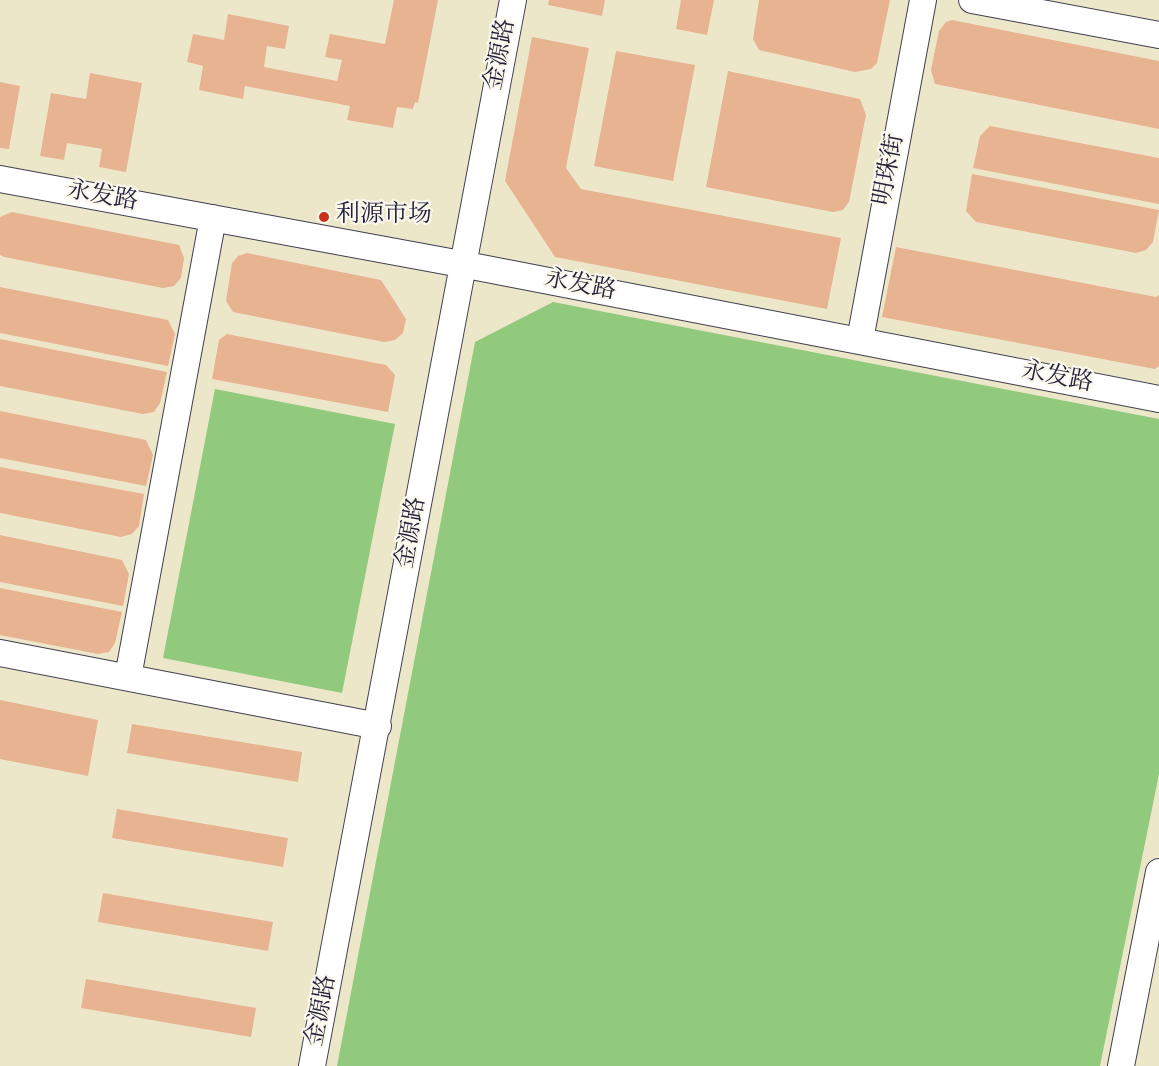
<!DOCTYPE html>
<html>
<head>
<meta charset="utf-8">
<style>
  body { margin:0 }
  canvas { display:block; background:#ede7ca }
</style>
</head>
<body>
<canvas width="1159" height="1066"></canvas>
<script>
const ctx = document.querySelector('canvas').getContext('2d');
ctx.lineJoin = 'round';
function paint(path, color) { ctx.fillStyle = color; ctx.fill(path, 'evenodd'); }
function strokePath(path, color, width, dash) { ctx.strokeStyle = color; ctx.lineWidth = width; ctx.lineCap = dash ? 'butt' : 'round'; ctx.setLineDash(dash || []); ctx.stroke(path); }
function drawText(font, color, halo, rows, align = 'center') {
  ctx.font = font + ' Vollkorn,"Noto Serif SC",serif'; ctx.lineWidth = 4.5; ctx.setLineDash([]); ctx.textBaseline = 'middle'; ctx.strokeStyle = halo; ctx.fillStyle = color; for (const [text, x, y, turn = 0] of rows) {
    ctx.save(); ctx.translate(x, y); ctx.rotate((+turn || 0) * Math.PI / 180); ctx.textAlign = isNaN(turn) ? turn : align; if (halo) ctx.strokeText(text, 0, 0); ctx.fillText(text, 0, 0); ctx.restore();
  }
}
paint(new Path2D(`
  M 553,302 L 1159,419 L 1159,774 L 1100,1066 L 337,1066 L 475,342 Z
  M 215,389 L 395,424 L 342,693 L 163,658 Z`), '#92ca7d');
paint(new Path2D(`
  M 394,0 L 438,0 L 418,103 L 415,102 L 413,109 L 397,107 L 393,128 L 347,120 L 350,106 L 245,86 L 243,99 L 199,90 L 203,66 L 187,62 L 193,34 L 224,40 L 228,14 L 289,26 L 285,49 L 267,46 L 264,67 L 337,81 L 342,60 L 325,57 L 330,34 L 385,44 Z
  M 549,0 L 605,0 L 602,16 L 548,5 Z
  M 681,0 L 714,0 L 707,35 L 676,29 Z
  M 759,0 L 890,0 L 877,63 L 871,69 L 855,72 L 759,50 L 753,39 Z
  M 952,20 L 1159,61 L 1159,129 L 935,84 L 931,70 L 939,31 L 946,22 Z
  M 532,37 L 589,48 L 566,168 L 581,189 L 841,238 L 827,309 L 555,257 L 505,181 Z
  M 616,51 L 695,65 L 673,181 L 594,166 Z
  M 728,71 L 860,99 L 866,115 L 849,202 L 843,210 L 833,212 L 706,187 Z
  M 90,73 L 142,83 L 126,172 L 99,167 L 102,149 L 67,143 L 64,160 L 40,156 L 51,93 L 86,99 Z
  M 0,82 L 20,86 L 9,149 L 0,148 Z
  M 990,126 L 1159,158 L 1159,204 L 973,168 L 980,136 Z
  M 972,174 L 1159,210 L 1153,242 L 1146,250 L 1136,253 L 976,222 L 966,211 Z
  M 12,212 L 179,245 L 184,258 L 181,278 L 174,286 L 163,288 L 4,257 L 0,255 L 0,217 Z
  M 896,247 L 1156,297 L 1159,295 L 1159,366 L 1155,369 L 882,317 Z
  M 247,253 L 381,280 L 406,319 L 403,333 L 395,340 L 384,342 L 233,312 L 226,301 L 232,263 L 238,256 Z
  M 0,287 L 168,320 L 175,334 L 168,366 L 0,333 Z
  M 227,334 L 386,365 L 395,375 L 388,412 L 212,379 L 219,340 Z
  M 0,339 L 167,372 L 160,403 L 154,412 L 143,414 L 0,386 Z
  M 0,411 L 146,440 L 153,455 L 146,486 L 0,458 Z
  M 0,467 L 144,494 L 139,526 L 132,534 L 121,537 L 0,513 Z
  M 0,535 L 122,560 L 129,574 L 123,606 L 0,582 Z
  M 0,588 L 122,612 L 115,643 L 109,652 L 98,654 L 0,635 Z
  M 0,700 L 98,720 L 88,776 L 0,759 Z
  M 132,724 L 302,752 L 298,782 L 127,753 Z
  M 117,809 L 288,838 L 283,867 L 112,838 Z
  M 103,893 L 273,922 L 268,951 L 98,922 Z
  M 86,979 L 256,1008 L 251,1037 L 81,1008 Z`), '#e8b391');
const minor = new Path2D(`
  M 972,0 L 1159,35
  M 0,179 L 461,264 L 1159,399
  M 860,340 L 923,0
  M 0,653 L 378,726
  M 128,677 L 213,218
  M 312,1066 L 513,0
  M 1121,1066 L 1159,872`);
strokePath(minor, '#404050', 28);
strokePath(minor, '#fff', 26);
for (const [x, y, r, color] of [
  [324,217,6,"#c8321e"]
]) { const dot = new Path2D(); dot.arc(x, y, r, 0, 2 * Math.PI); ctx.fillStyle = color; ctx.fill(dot); strokePath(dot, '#fbf7ec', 2); }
drawText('24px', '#22223b', '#fbf7ec', [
  ["金源路",502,55,-79],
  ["明珠街",891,170,-79],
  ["永发路",102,198,10],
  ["永发路",580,287,11],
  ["永发路",1057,379,11],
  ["金源路",413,533,-80],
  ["金源路",323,1011,-79]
]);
drawText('24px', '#22223b', '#fbf7ec', [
  ["利源市场",336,217]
], 'left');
</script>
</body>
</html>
